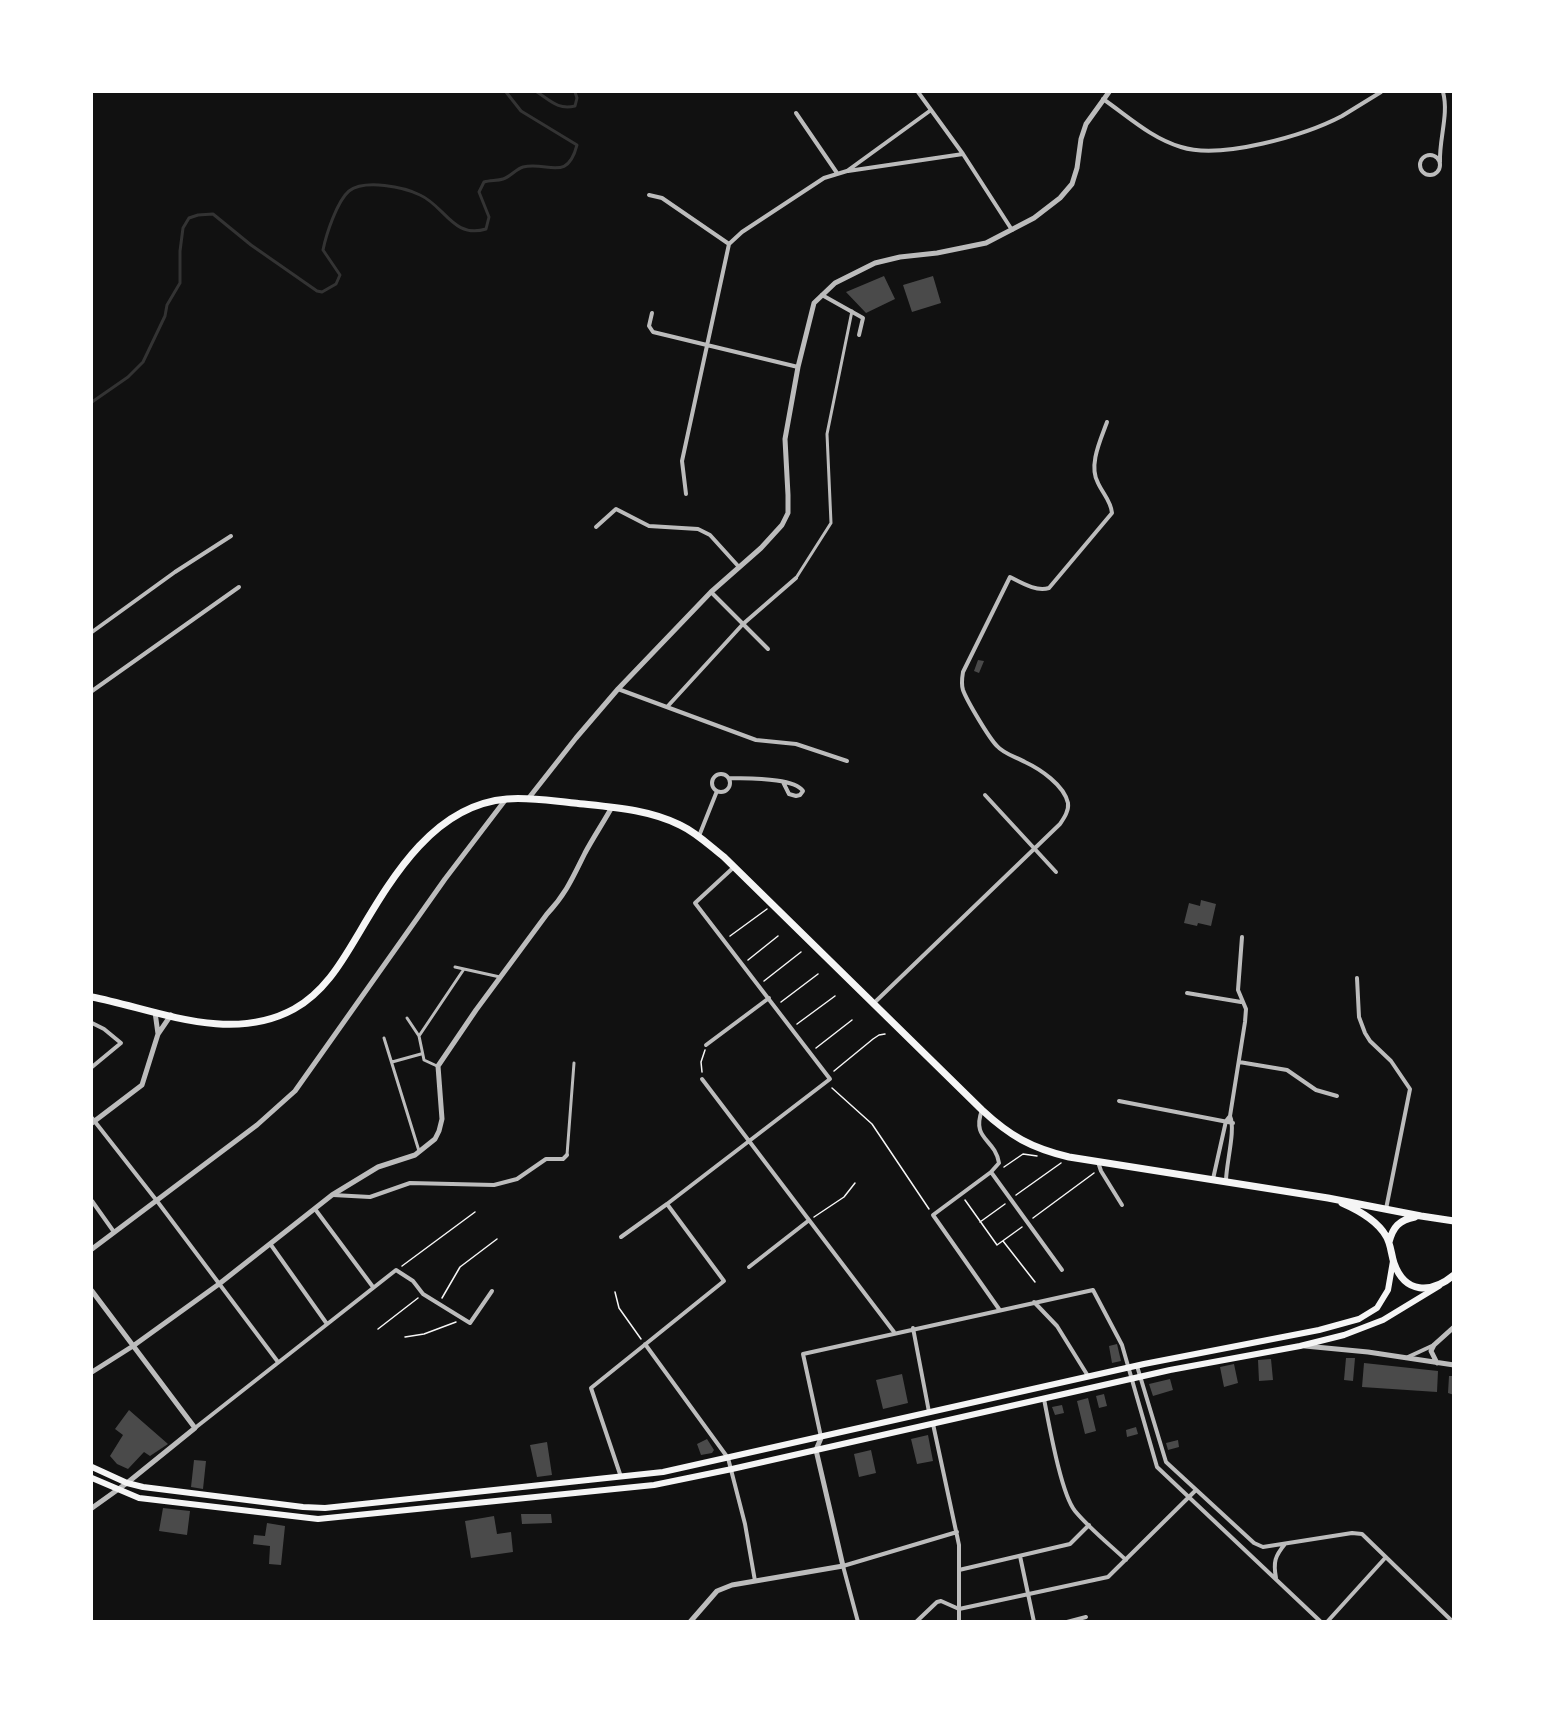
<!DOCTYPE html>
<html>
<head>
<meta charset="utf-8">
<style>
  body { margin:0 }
  #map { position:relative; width:1545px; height:1713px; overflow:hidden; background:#111; font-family:"DejaVu Sans",sans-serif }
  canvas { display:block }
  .frame { position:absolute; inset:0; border:93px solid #fff; pointer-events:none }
</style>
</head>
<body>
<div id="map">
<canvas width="1545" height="1713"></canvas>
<div class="frame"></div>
</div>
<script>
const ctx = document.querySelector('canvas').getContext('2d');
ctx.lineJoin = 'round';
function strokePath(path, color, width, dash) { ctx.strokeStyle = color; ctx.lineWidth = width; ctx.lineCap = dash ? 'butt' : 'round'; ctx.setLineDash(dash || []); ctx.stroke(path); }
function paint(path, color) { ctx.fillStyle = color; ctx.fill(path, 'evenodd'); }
strokePath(new Path2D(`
  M 537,92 C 551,101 558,110 575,106 L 577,98 L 575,92
  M 92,402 L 128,377 L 143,362 L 165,316 L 167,305 L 180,283 L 180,251 L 183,228 L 189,218 L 198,215 L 213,214 L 251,245 L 317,291 L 322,292 L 336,284 L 340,275 L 323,250 C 326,235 337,201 349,191 C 365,179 404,187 420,195 C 445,206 453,239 486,229 L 489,217 L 479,192 L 484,182 C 490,180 497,181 503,179 C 510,177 516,169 523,167 C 548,161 567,183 577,145 L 521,111 L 506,92`), '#333', 3);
paint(new Path2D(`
  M 884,276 L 895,299 L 866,313 L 846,292 Z
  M 933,276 L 941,303 L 912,312 L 903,285 Z
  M 978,660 L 984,661 L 979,673 L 974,671 Z
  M 1201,900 L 1216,904 L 1211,926 L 1198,923 L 1197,926 L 1184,923 L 1189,903 L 1200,906 Z
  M 1117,1344 L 1121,1361 L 1112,1363 L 1109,1346 Z
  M 1346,1358 L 1355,1358 L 1353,1381 L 1344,1380 Z
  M 1271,1359 L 1273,1380 L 1259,1381 L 1258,1360 Z
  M 1364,1363 L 1438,1371 L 1437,1392 L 1362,1387 Z
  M 1234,1364 L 1238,1383 L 1224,1387 L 1220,1367 Z
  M 902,1374 L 908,1403 L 883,1409 L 876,1380 Z
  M 1449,1376 L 1454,1376 L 1454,1395 L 1448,1393 Z
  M 1170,1379 L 1173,1390 L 1153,1396 L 1149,1384 Z
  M 1104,1394 L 1107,1406 L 1099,1408 L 1096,1396 Z
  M 1088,1398 L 1096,1431 L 1085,1434 L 1077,1401 Z
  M 1062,1405 L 1064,1413 L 1055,1415 L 1052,1407 Z
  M 129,1410 L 168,1444 L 150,1456 L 144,1452 L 128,1469 L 117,1464 L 110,1456 L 123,1435 L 115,1429 Z
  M 1136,1427 L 1138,1434 L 1127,1437 L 1126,1430 Z
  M 928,1435 L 933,1461 L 917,1464 L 911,1439 Z
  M 707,1439 L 714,1450 L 712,1453 L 701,1455 L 697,1444 Z
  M 1178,1440 L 1179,1447 L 1168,1450 L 1166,1443 Z
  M 547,1442 L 552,1475 L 537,1477 L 530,1445 Z
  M 871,1450 L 876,1473 L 859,1477 L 854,1454 Z
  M 194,1460 L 206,1461 L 203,1489 L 191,1487 Z
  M 163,1508 L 190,1511 L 187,1535 L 159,1531 Z
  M 521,1514 L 551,1514 L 552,1523 L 522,1524 Z
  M 494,1516 L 497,1534 L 511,1532 L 513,1552 L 471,1558 L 465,1521 Z
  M 267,1523 L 285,1526 L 281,1565 L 269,1564 L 270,1546 L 253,1544 L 254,1535 L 265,1536 Z`), '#4a4a4a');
strokePath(new Path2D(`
  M 730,936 L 767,909
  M 748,960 L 778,936
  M 764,981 L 801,952
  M 781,1002 L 818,974
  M 797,1024 L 835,996
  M 816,1048 L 852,1020
  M 834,1071 L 873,1039 L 879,1035 L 885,1034
  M 702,1072 L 701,1062 L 705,1050
  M 832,1088 L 872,1124 L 929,1209
  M 1004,1167 L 1023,1154 L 1037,1156
  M 1016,1195 L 1061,1163
  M 965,1200 L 997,1245 L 1022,1227
  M 814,1217 L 844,1197 L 855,1183
  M 1033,1218 L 1094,1173
  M 980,1222 L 1005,1204
  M 1003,1241 L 1035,1282
  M 402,1266 L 475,1212
  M 615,1292 L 619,1308 L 641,1339
  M 442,1298 L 460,1267 L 497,1239
  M 378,1329 L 418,1298
  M 405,1337 L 424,1334 L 456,1322`), '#f5f5f5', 1.5);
strokePath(new Path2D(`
  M 796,578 L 831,523 L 827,434 L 852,311
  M 455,967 L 500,977
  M 407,1018 L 419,1036 L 424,1060 L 437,1066
  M 419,1036 L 464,969
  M 384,1038 L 419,1151
  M 392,1062 L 421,1054
  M 567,1155 L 574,1063`), '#bcbcbc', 3);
strokePath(new Path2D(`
  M 918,92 L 963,154 L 1012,230
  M 1103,99 C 1129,117 1151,138 1181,147 C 1221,160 1306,135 1342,116 C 1355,108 1368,100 1381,92
  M 796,113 L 837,173
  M1420 165a10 10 0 1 1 20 0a10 10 0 1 1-20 0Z
  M 1440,162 C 1439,139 1449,114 1443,92
  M 848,171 L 963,154
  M 649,195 L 662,198 L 729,244
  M 822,295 L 863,318 L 859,335
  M 652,313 L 649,326 L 653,332 L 798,367
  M 686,494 L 682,461 L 729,244 L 742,232 L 824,178 L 847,171 L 931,110
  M 596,527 L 616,509 L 649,526 L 698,529 L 710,535 L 739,567
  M 711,592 L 768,649
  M 92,632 L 175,572 L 231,536
  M 618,689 L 756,740 L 796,744 L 847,761
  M 92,691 L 239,587
  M 667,707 L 743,624 L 796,578
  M712 783a9 9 0 1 1 18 0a9 9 0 1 1-18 0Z
  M 729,778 C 746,779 793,777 803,791 L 800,795 L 796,796 L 789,794 L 783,782
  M 985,795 L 1056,872
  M 699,836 L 717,791
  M 1357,978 L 1359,1017 L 1365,1033 L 1370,1041 L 1391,1061 L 1410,1089 L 1386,1209
  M 1187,993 L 1241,1002
  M 874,1003 L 1060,824 C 1064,818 1069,811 1068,803 C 1064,785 1040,769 1025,762 C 1016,757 1004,754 997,746 C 989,738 967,701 963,690 C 961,684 962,678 963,672 L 1010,577 C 1022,583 1036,592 1049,588 L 1112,513 C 1111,501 1103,494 1098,483 C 1088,465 1101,439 1107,422
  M 92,1023 L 104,1029 L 121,1043 L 92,1067
  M 706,1045 L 769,998
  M 1239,1062 L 1287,1070 L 1316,1090 L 1337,1096
  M 702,1079 L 894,1332
  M 1119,1101 L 1233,1123
  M 982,1110 C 971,1140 995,1138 999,1163 L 991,1172 L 933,1215 L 999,1309
  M 92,1118 L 157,1201 L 278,1362
  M 1098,1162 L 1101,1171 L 1122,1205
  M 991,1172 L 1062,1270
  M 1213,1179 L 1226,1121 L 1230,1116 L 1245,1022 L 1246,1009 L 1238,990 L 1242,937
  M 1226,1181 C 1226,1164 1236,1129 1230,1116
  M 333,1195 L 370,1197 L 410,1183 L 494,1185 L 517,1179 L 546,1159 L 563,1159 L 567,1155
  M 92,1201 L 114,1232
  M 315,1209 L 373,1287
  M 621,1237 L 667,1204 L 830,1079 L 695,903 L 734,867
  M 271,1245 L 327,1324
  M 749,1267 L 808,1221
  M 1034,1302 L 1057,1326 L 1088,1376
  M 913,1328 L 929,1412
  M 645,1344 L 728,1458 L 745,1524 L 755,1581
  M 1408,1357 L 1434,1345
  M 1137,1366 L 1166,1462 L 1254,1543 L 1263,1547 L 1352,1533 L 1362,1534 L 1453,1622
  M 1044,1399 C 1049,1424 1061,1494 1075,1511 C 1090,1529 1109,1544 1126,1560
  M 933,1424 L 959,1545 L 959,1622
  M 195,1428 L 396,1270 L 413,1281 L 423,1294 L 470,1323 L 492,1291
  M 821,1437 L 803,1354 L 1093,1290 L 1122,1345 L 1157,1467 L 1321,1622
  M 621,1477 L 591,1388 L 724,1281 L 667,1204
  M 1020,1556 L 1034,1622
  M 959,1570 L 1070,1544 L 1089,1525
  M 1276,1578 C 1273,1562 1275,1556 1285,1544
  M 858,1622 L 843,1566 L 957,1532
  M 916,1622 L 937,1602 L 941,1601 L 959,1609 L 1108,1577 L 1196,1490
  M 1067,1622 L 1086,1617
  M 1327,1622 L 1386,1557`), '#bcbcbc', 4);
strokePath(new Path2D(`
  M 528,799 L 576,738 L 618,689 L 711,592 L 761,548 L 782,525 L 788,513 L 788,495 L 785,439 L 798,367 L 814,303 L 835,283 L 875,263 L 900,257 L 937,253 L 986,243 L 1034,218 L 1060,198 L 1072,184 L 1077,168 L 1081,139 L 1086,124 L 1109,92
  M 155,1012 L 158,1034
  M 92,1123 L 142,1085 L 158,1034 L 171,1015
  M 92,1249 L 257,1125 L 295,1091 L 445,879 L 506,799
  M 92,1291 L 195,1428 L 127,1483 L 92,1508
  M 1305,1346 L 1368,1352 L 1454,1365
  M 1437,1363 L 1431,1351 L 1434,1345 L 1454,1327
  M 92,1372 L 133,1346 L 219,1284 L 332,1195 L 378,1167 L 415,1155 L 435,1139 L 439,1131 L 442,1119 L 438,1066 L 476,1010 L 547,914 C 566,894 573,877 585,853 C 593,838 603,823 612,807
  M 690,1622 L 717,1591 L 732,1585 L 843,1566 L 816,1450 L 821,1438`), '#bcbcbc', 5);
strokePath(new Path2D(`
  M 92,1467 L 127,1483 L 143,1487 L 303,1507 L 325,1508 L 663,1472 L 1144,1364 L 1319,1330 L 1359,1319 L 1377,1308 L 1388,1290 L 1393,1261
  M 92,1478 L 139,1498 L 318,1519 L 654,1485 L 732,1469 L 1170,1370 L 1300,1346 L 1344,1335 L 1383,1320 L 1439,1286`), '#f5f5f5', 6);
strokePath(new Path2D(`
  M 92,997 C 157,1010 230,1044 294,1009 C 323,993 340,965 356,938 C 390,881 432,805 507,799 C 529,797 552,801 574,803 C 610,807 648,809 680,825 C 697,833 710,846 724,857 L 982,1110 C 1010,1136 1031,1148 1069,1157 L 1328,1198 L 1421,1216 L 1454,1221
  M 1342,1203 C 1358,1210 1377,1220 1386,1236 C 1391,1244 1391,1254 1394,1263 C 1405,1294 1431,1294 1454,1275
  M 1389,1242 C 1393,1227 1399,1220 1415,1217`), '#f5f5f5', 7);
</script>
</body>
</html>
